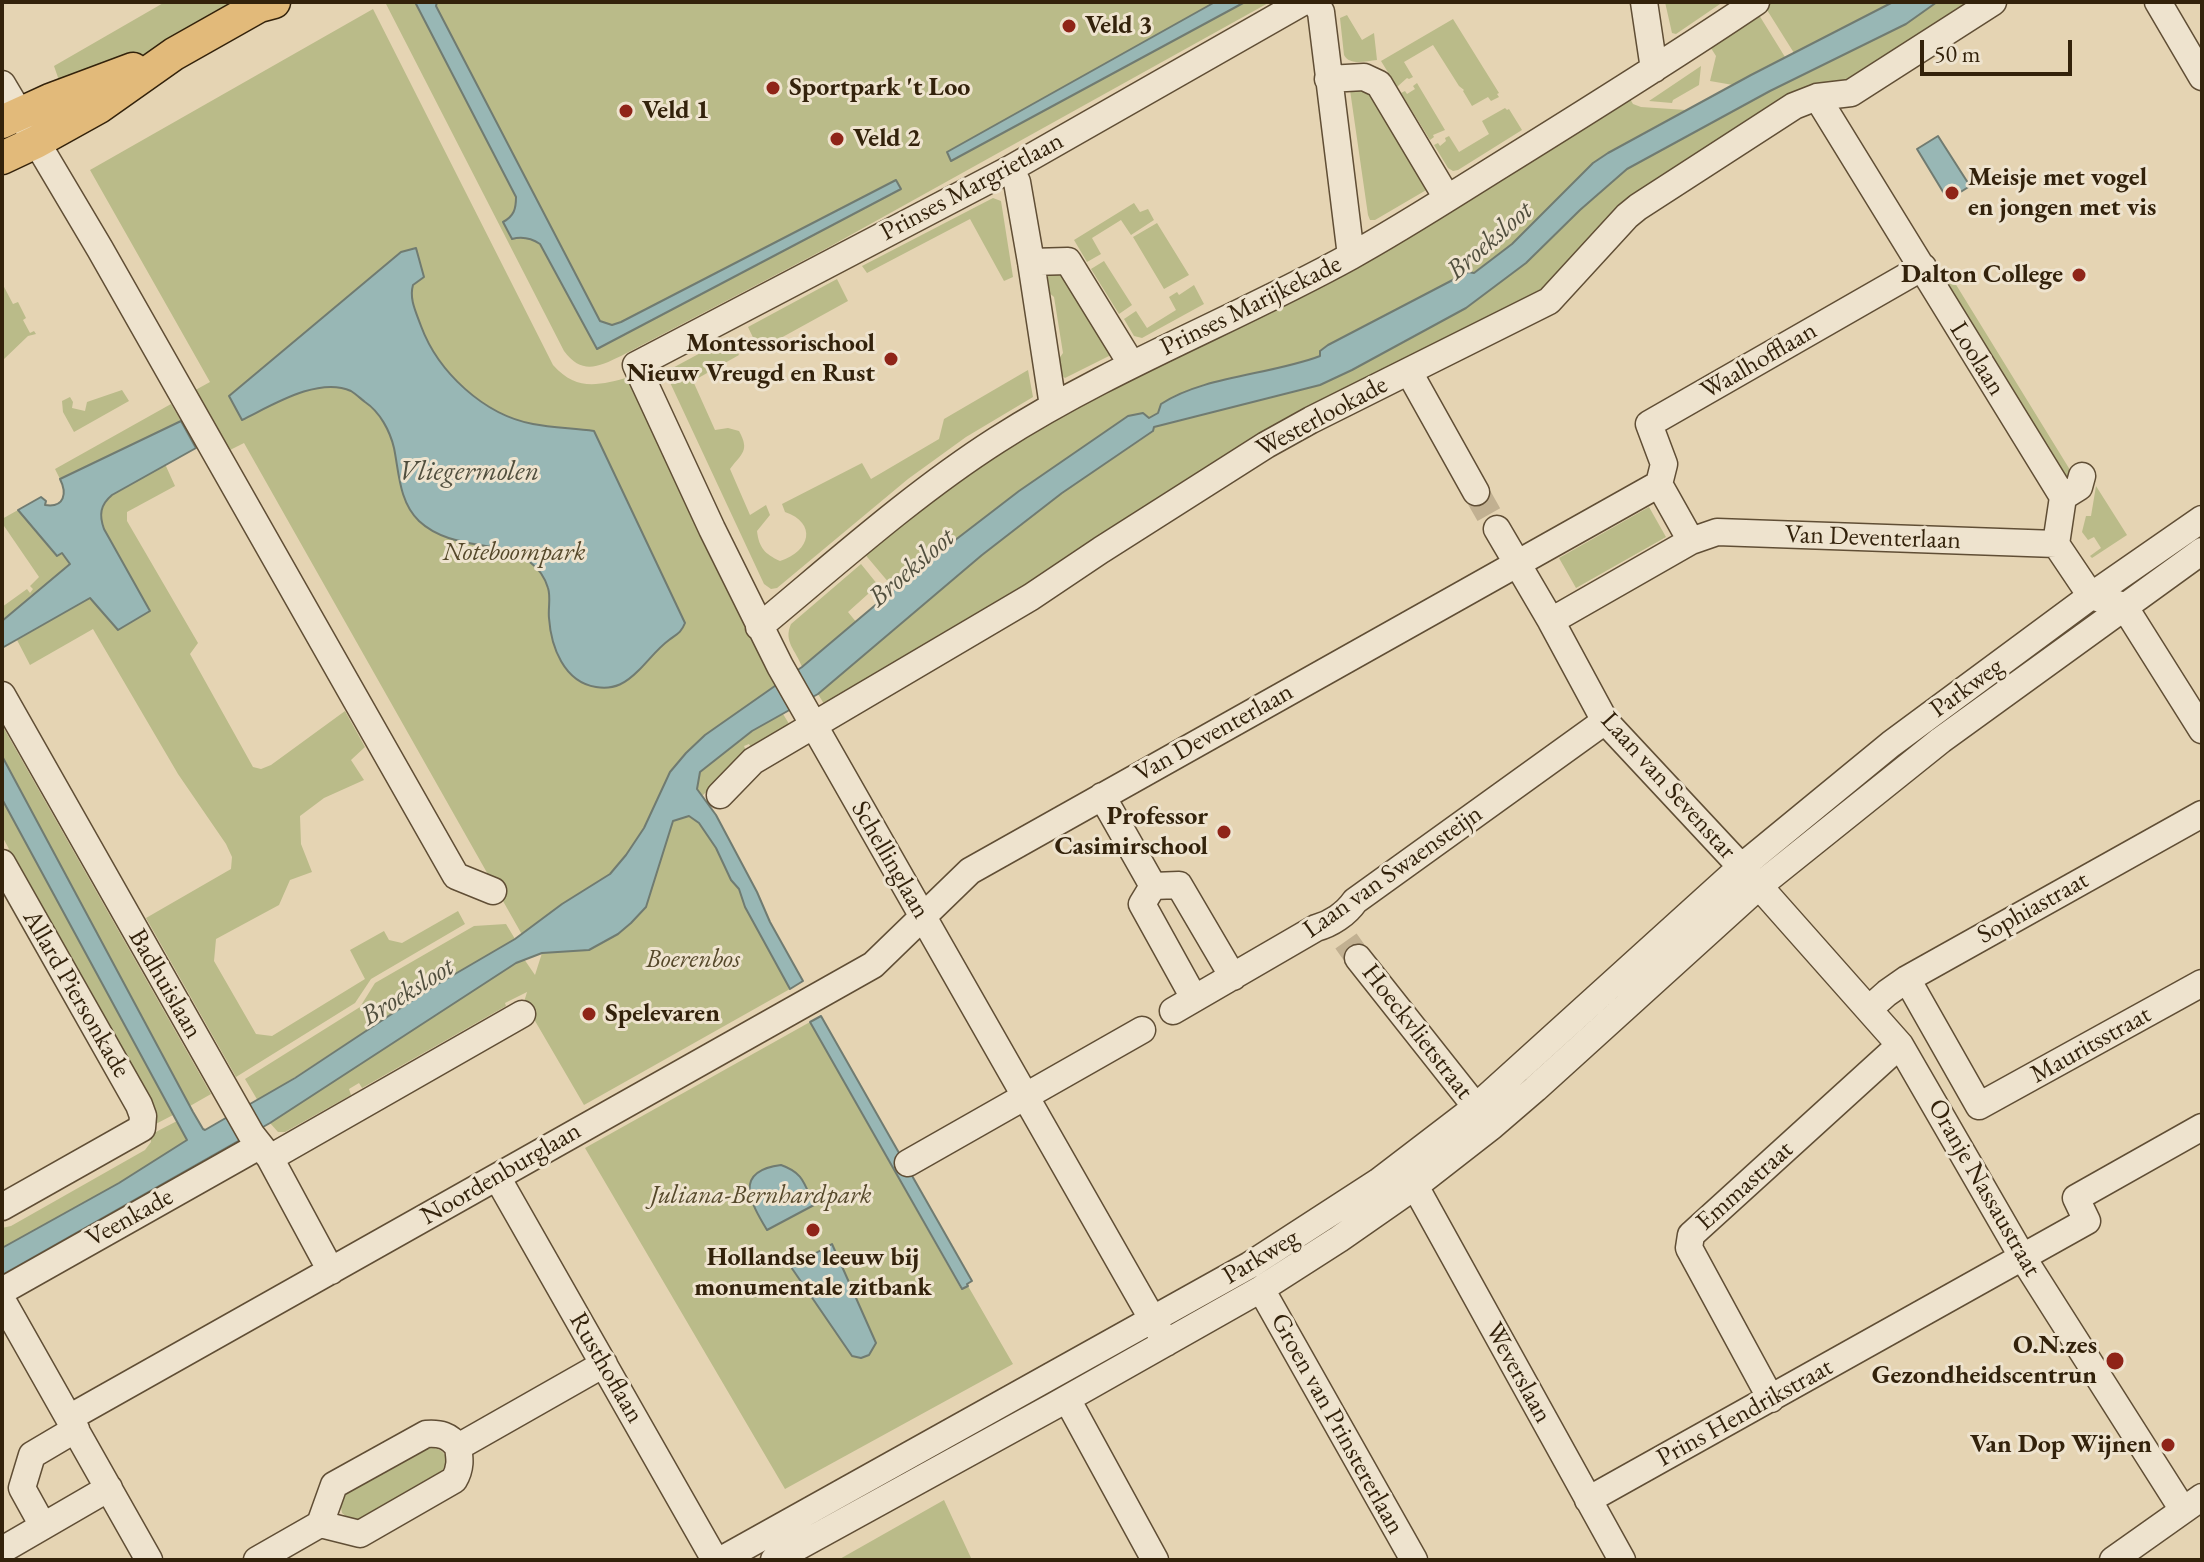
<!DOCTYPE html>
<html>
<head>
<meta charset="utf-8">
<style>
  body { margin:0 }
  #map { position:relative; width:2204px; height:1562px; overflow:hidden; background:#e5d4b3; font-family:"EB Garamond",serif }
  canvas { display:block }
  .frame { position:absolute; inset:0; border:4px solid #33220b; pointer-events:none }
  .scale { position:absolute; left:1920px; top:40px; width:152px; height:36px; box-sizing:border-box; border:4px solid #33220b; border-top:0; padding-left:10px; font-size:24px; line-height:28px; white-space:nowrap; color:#33220b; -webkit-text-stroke:6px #eee3ce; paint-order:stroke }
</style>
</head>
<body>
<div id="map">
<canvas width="2204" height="1562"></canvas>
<div class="frame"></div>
<div class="scale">50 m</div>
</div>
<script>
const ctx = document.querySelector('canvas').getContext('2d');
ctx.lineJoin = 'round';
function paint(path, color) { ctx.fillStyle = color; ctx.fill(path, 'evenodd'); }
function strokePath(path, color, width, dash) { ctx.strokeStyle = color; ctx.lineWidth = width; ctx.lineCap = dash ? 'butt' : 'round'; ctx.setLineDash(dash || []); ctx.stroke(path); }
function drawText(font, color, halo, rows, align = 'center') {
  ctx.font = font + ' "EB Garamond",serif'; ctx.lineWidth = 6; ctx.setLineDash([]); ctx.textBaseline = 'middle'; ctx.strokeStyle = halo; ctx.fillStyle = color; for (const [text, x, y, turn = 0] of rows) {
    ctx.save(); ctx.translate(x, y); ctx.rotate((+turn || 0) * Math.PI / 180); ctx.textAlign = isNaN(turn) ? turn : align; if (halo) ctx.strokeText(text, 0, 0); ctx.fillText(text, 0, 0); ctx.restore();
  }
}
paint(new Path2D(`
  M 165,2 L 239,2 L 167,45 L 62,89 L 54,66 Z
  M 385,2 L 415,2 L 516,197 C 516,209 514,216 503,222 L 511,239 C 523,237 530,237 540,244 L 597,349 L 900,189 L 603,343 L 423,2 L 1235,2 L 951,161 L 1245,2 L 1270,2 L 829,247 L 621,356 C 598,367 582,375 564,351 Z
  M 1665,2 L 1723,2 L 1676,34 L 1672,33 Z
  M 1773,2 L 1893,2 L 1794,53 L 1767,10 L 1767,6 Z
  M 1937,2 L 1972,2 L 1846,84 L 1804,89 L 1546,289 L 981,614 L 824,708 L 824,704 L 818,694 L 982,555 L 1062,493 L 1153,432 L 1153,427 L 1320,385 L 1352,370 L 1466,308 L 1526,263 L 1580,210 L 1627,169 L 1770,91 L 1906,24 Z
  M 373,9 L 553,365 C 577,392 599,385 630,377 L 782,687 L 693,757 L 629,875 L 529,947 L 244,443 L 224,453 L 190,393 L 210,382 L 90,170 Z
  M 1347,15 L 1362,40 L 1374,33 L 1377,60 C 1366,61 1350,66 1344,55 L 1340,18 Z
  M 1759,15 L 1785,57 L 1733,85 L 1710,81 L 1716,56 L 1709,45 Z
  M 1453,19 L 1499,93 L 1497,94 L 1499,97 L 1491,101 L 1488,97 L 1472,106 L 1463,91 L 1464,90 L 1459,86 L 1433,45 L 1404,62 L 1413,77 L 1409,79 L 1407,78 L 1397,87 L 1381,61 Z
  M 1701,66 L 1699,85 L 1673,100 L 1672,103 L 1649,101 Z
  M 1417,83 L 1445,130 L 1433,135 L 1434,137 L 1430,140 L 1401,93 L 1405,91 L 1407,94 L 1415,89 L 1413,86 Z
  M 1368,89 L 1428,189 L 1375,220 L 1370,220 L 1368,215 L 1350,90 Z
  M 1629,97 L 1633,104 L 1641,107 L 1686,110 L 1593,163 L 1512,244 L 1474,273 L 1468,272 L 1328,345 L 1320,350 L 1321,356 C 1271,374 1203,376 1161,404 L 1159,413 L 1149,418 L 1128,416 L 1019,491 L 924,564 L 895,590 L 863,552 L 981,462 Z
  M 1505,108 L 1507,110 L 1509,109 L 1522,130 L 1458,170 L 1453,171 L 1448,168 L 1434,145 L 1438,143 L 1440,146 L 1446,141 L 1445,138 L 1449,136 L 1459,152 L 1489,134 L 1482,121 Z
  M 993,198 L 1001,201 L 1013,277 L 1004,281 L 970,219 L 867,273 L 862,266 Z
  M 1134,203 L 1140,212 L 1148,209 L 1154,220 L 1131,235 L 1121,220 L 1092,238 L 1101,254 L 1087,262 L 1074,240 Z
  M 1157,223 L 1189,275 L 1164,289 L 1133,237 Z
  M 1104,261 L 1132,305 L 1119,314 L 1091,269 Z
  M 1062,271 L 1111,355 L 1065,378 L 1060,374 L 1058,360 L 1063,353 L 1054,297 L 1047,291 L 1046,276 L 1050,272 Z
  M 837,279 L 848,301 L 759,350 L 748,327 Z
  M 2,283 L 13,304 L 18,302 L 26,318 L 23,320 L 30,333 L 34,331 L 36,334 L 28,336 L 2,361 Z
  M 1949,283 L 1955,283 L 2075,478 L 2069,484 L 1947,287 Z
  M 1194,285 L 1204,304 L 1142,338 L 1134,336 L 1124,319 L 1136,311 L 1147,328 L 1176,310 L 1169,297 L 1177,292 L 1179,295 Z
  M 730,337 L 739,355 L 693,381 L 715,430 L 728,428 L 739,431 C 750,451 742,453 730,469 L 750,515 L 766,505 L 770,515 L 757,531 C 759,548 765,554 780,561 C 811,551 817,523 785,512 L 782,504 L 862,463 L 871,479 L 939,439 L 944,419 L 1028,370 L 1033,397 L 966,437 L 908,479 L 777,588 L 771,589 L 764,584 L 667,376 L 667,371 Z
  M 122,390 L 129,401 L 74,432 L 63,412 L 62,401 L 70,397 L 73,402 L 72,408 L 85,411 L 87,402 Z
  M 171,404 L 181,421 L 60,479 L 55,469 Z
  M 165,464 L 175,486 L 127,512 L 127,521 L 198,643 L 190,654 L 253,767 L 261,769 L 271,765 L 345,711 L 365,747 L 351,760 L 364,780 L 324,798 L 300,816 L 301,844 L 312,872 L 290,880 L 279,905 L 216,939 L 214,961 L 256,1034 L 272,1036 L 365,979 L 350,950 L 384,931 L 389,940 L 402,943 L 458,911 L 465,924 L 371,979 L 355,1003 L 236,1077 L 146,918 L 231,869 L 232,857 L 226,844 L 178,774 L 93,629 L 30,665 L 17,640 L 90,598 L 149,611 L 104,529 C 99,515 100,505 112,495 Z
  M 2096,486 L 2127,535 L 2092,558 L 2090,556 L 2101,548 L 2094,537 L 2088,540 L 2082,532 L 2086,516 L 2091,516 Z
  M 1649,507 L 1666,537 L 1576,588 L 1559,558 Z
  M 18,510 L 56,556 L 62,553 L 71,564 L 2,621 L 2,607 L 27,589 L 30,593 L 33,589 L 30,586 L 39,577 L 2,523 L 2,519 Z
  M 861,564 L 878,585 L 848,612 L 857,623 L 802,667 C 796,650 783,642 791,624 Z
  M 783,714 L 791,727 L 752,749 L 749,744 L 744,746 L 747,753 L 702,796 L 697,788 L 700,772 L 752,731 Z
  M 2,725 L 211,1094 L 190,1106 L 2,756 Z
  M 2,799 L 173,1115 L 150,1127 L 126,1071 L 133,1067 L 99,1008 L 72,975 L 79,971 L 60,937 L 52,941 L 53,927 L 13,856 L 6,859 L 2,853 L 9,849 L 2,836 Z
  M 693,807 L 741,888 L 790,989 L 584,1105 L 524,1002 L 527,992 L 505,1003 L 506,1006 L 362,1088 L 359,1083 L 349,1089 L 351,1095 L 285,1132 L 278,1132 L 270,1123 L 516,963 L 524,959 L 535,975 L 542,953 L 673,812 Z
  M 506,924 L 515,939 L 432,988 L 258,1101 L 245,1079 L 360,1007 L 375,983 L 474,926 Z
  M 810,1022 L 961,1289 L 968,1286 L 1013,1364 L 785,1489 L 585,1148 Z
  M 177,1121 L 187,1137 L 185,1142 L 119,1183 L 2,1248 L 2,1228 L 11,1226 L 145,1150 L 151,1142 L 150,1135 Z
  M 427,1447 C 444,1448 451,1456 443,1472 L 360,1520 L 350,1520 L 342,1513 L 340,1502 L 346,1493 Z
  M 944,1500 L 972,1560 L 838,1560 Z`), '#babb89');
const water = new Path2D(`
  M 415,2 L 437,2 L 436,6 L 600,321 L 612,325 L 621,322 L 896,180 L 901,189 L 597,349 L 540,244 C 531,238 523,236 512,239 L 503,222 C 514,216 516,209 516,197 Z
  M 1215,2 L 1245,2 L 951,161 L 947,152 Z
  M 1893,2 L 1937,2 L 1906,24 L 1770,91 L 1627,169 L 1580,210 L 1526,263 L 1466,308 L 1352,370 L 1320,385 L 1154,427 L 1153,431 L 1062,493 L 982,555 L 818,694 L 752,731 L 700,772 L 697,789 L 716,815 L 757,892 L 770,922 L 803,981 L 790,989 L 745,907 L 739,889 L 731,880 L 716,848 L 699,823 L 689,816 L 673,821 L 646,907 L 631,923 L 618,934 L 589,950 L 542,953 L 516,963 L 270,1123 L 2,1275 L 2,1248 L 119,1183 L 187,1140 L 2,799 L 2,756 L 193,1112 L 203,1129 L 205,1130 L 295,1078 L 431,988 L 515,939 L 562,904 L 610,874 L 626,855 L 644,828 L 670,772 L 686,753 L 705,735 L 802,667 L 924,564 L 1019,491 L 1128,416 L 1143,413 L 1149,418 L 1158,413 L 1161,404 C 1204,376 1270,375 1320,356 L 1320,351 L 1328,345 L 1468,272 L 1474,273 L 1512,244 L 1593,163 L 1608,153 L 1751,75 Z
  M 1938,136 L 1970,186 L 1948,200 L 1917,149 Z
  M 416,248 L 424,277 L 413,285 C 409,299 416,312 421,326 C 438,372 484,415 533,424 C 553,428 574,428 594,431 L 685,623 C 681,633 677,634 669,640 C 658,648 649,660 639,670 C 626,683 615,690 596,687 C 564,682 551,647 549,618 C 548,608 551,597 548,588 C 545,578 539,569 531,563 C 504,539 452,552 419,521 C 399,502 399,472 394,448 C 390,431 380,412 365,402 C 361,399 356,394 351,391 C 318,376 271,406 242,420 L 229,396 L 401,252 Z
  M 181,421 L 196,448 L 112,495 C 100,505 99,515 104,529 L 150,611 L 118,630 L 90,598 L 2,648 L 2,621 L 70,564 L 62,553 L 57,556 L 18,510 L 41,497 L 46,501 L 45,505 C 65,508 67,493 60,479 Z
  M 821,1016 L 972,1281 L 967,1284 L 968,1286 L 962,1289 L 810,1022 Z
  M 781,1165 C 804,1173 804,1184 814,1205 L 767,1230 C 750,1202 733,1171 781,1165 Z
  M 832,1244 L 876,1343 L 869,1355 L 861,1358 L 852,1356 L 791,1267 Z`);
paint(water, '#98b7b5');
strokePath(water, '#707b71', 2);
strokePath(new Path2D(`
  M 1476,492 L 1497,529
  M 1346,941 L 1358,958`), '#c1b091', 26, [26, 13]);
const minor = new Path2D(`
  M 1315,2 L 1321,12 L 1351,256
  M 1644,2 L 1654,69
  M 2158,2 L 2202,77
  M 1328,79 L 1364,77 L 1379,84 L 1447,198
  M 2,84 L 100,249 L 456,876 L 493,891
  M 1817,97 L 2063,497
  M 1010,169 L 1017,182 L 1031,262 L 1053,406
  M 1031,262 L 1068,261 L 1132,365
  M 1409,372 L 1476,492
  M 2082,476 L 2079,487 L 2063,497 L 2056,544 L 2091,596 L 2124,606 L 2202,730
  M 1659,484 L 1664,464 L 1649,424 L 1923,267
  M 1659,484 L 1691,541
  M 1497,529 L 1551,621 L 1605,721 L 1759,886 L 1900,1045 L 2023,1258 L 2183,1510
  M 1551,621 L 1691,541 L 1717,532 L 2056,544
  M 759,627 C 835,564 914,493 997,440 C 1109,368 1235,320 1351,256 C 1400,229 1448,198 1496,168 C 1583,114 1670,60 1756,2
  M 2,695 L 251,1134 L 270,1158 L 331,1271
  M 720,795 L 753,761 L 1031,597 L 1101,550 L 1266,445 L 1311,420 L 1549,301 L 1627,216 L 1638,207 L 1794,106 L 1817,97 L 1851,93 L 1993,2
  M 1102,796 L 1153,886
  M 2,863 L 139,1105 L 143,1116 L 142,1128 L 2,1207
  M 1358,958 L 1476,1107
  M 1907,979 L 1979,1106 L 2202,983
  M 1194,998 L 1142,904 L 1153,886 L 1179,885 L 1233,977
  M 1869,1009 L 1887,993 L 1907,979 L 2202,814
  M 1173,1011 L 1316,928 C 1331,924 1346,914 1355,901 L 1605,721
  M 270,1158 L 522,1014
  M 908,1163 L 1142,1030
  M 497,1177 L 715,1560
  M 1415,1186 L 1622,1560
  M 1261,1289 L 1414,1560
  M 2,1291 L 259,1146
  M 2,1300 L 149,1560
  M 1166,1343 L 780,666 L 712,529 L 636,365 L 1010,169 L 1303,2
  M 1067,1399 L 1155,1560
  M 1771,1399 L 1689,1248 L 1691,1235 L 1900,1045
  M 69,1418 L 873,965 L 970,871 L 1659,484
  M 1588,1500 L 2087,1221 L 2076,1198 L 2202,1127
  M 320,1524 L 334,1485 L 426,1434 C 440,1433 449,1435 458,1447
  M 43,1526 L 22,1488 L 32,1455 L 76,1429
  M 2,1550 L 109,1488
  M 257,1560 L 320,1524 L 360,1534 L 454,1480 C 461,1468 460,1459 458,1447 L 604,1364
  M 721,1560 L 1250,1265 L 1378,1182 L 1476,1107 L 1740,868 L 1891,744 L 2091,596 L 2202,519
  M 774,1560 L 1054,1406 L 1261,1289 L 1339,1239 L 1415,1186 L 1492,1126 L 1535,1089 L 1759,886 L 1941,740 L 2202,551
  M 2113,1560 L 2202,1497`);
const major = new Path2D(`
  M 2,122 L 50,100 L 133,69
  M 2,158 L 36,142 L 99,107 L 174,54 L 259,6 L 274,2`);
strokePath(minor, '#604e35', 29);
strokePath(major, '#33220b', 35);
strokePath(minor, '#eee3ce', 26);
strokePath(major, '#e2ba7a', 32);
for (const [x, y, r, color] of [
  [1069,26,8,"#8f2418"],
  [773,88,8,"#8f2418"],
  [626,111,8,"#8f2418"],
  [837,139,8,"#8f2418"],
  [1952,193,8,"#8f2418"],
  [2079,275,8,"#8f2418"],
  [891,359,8,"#8f2418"],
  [1224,832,8,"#8f2418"],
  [589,1014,8,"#8f2418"],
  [813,1230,8,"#8f2418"],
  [2115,1361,10,"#8f2418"],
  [2168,1445,8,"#8f2418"]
]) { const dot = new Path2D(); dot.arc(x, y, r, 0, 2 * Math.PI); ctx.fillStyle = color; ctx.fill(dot); strokePath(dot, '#eee3ce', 3); }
drawText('bold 26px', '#33220b', '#eee3ce', [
  ["Veld 3",1085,26],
  ["Sportpark 't Loo",789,88],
  ["Veld 1",642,111],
  ["Veld 2",853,139],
  ["Meisje met vogel",1968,178],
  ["en jongen met vis",1968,208],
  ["Dalton College",2063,275,"right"],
  ["Montessorischool",875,344,"right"],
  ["Nieuw Vreugd en Rust",875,374,"right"],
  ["Professor",1208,817,"right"],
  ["Casimirschool",1208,847,"right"],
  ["Spelevaren",605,1014],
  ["Hollandse leeuw bij",813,1258,"center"],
  ["monumentale zitbank",813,1288,"center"],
  ["O.N.zes",2097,1346,"right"],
  ["Gezondheidscentrun",2097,1376,"right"],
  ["Van Dop Wijnen",2152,1445,"right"]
], 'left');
drawText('26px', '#33220b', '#eee3ce', [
  ["Prinses Margrietlaan",972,187,-28],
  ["Prinses Marijkekade",1251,306,-26],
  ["Loolaan",1977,359,58],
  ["Waalhofflaan",1759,361,-30],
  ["Westerlookade",1322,417,-28],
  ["Van Deventerlaan",1873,538,2],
  ["Parkweg",1967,688,-36],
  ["Van Deventerlaan",1214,733,-29],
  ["Laan van Sevenstar",1668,786,48],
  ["Schellinglaan",890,860,60],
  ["Laan van Swaensteijn",1393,872,-35],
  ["Sophiastraat",2033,908,-29],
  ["Badhuislaan",165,984,60],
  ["Allard Piersonkade",76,994,60],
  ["Hoeckvlietstraat",1417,1032,52],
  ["Mauritsstraat",2091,1045,-29],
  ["Noordenburglaan",501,1174,-30],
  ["Emmastraat",1745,1186,-42],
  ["Oranje Nassaustraat",1984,1188,60],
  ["Veenkade",130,1218,-29],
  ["Parkweg",1261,1257,-31],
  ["Rusthoflaan",606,1368,60],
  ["Weverslaan",1518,1373,61],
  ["Prins Hendrikstraat",1745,1413,-29],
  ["Groen van Prinstererlaan",1337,1424,61]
]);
drawText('italic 26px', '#55482a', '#eee3ce', [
  ["Noteboompark",514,553],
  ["Boerenbos",693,960],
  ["Juliana-Bernhardpark",761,1196]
]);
drawText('italic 28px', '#514f3e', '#eee3ce', [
  ["Broeksloot",1490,241,-41],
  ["Vliegermolen",469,472],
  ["Broeksloot",912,568,-41],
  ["Broeksloot",408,992,-32]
]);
</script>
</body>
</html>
